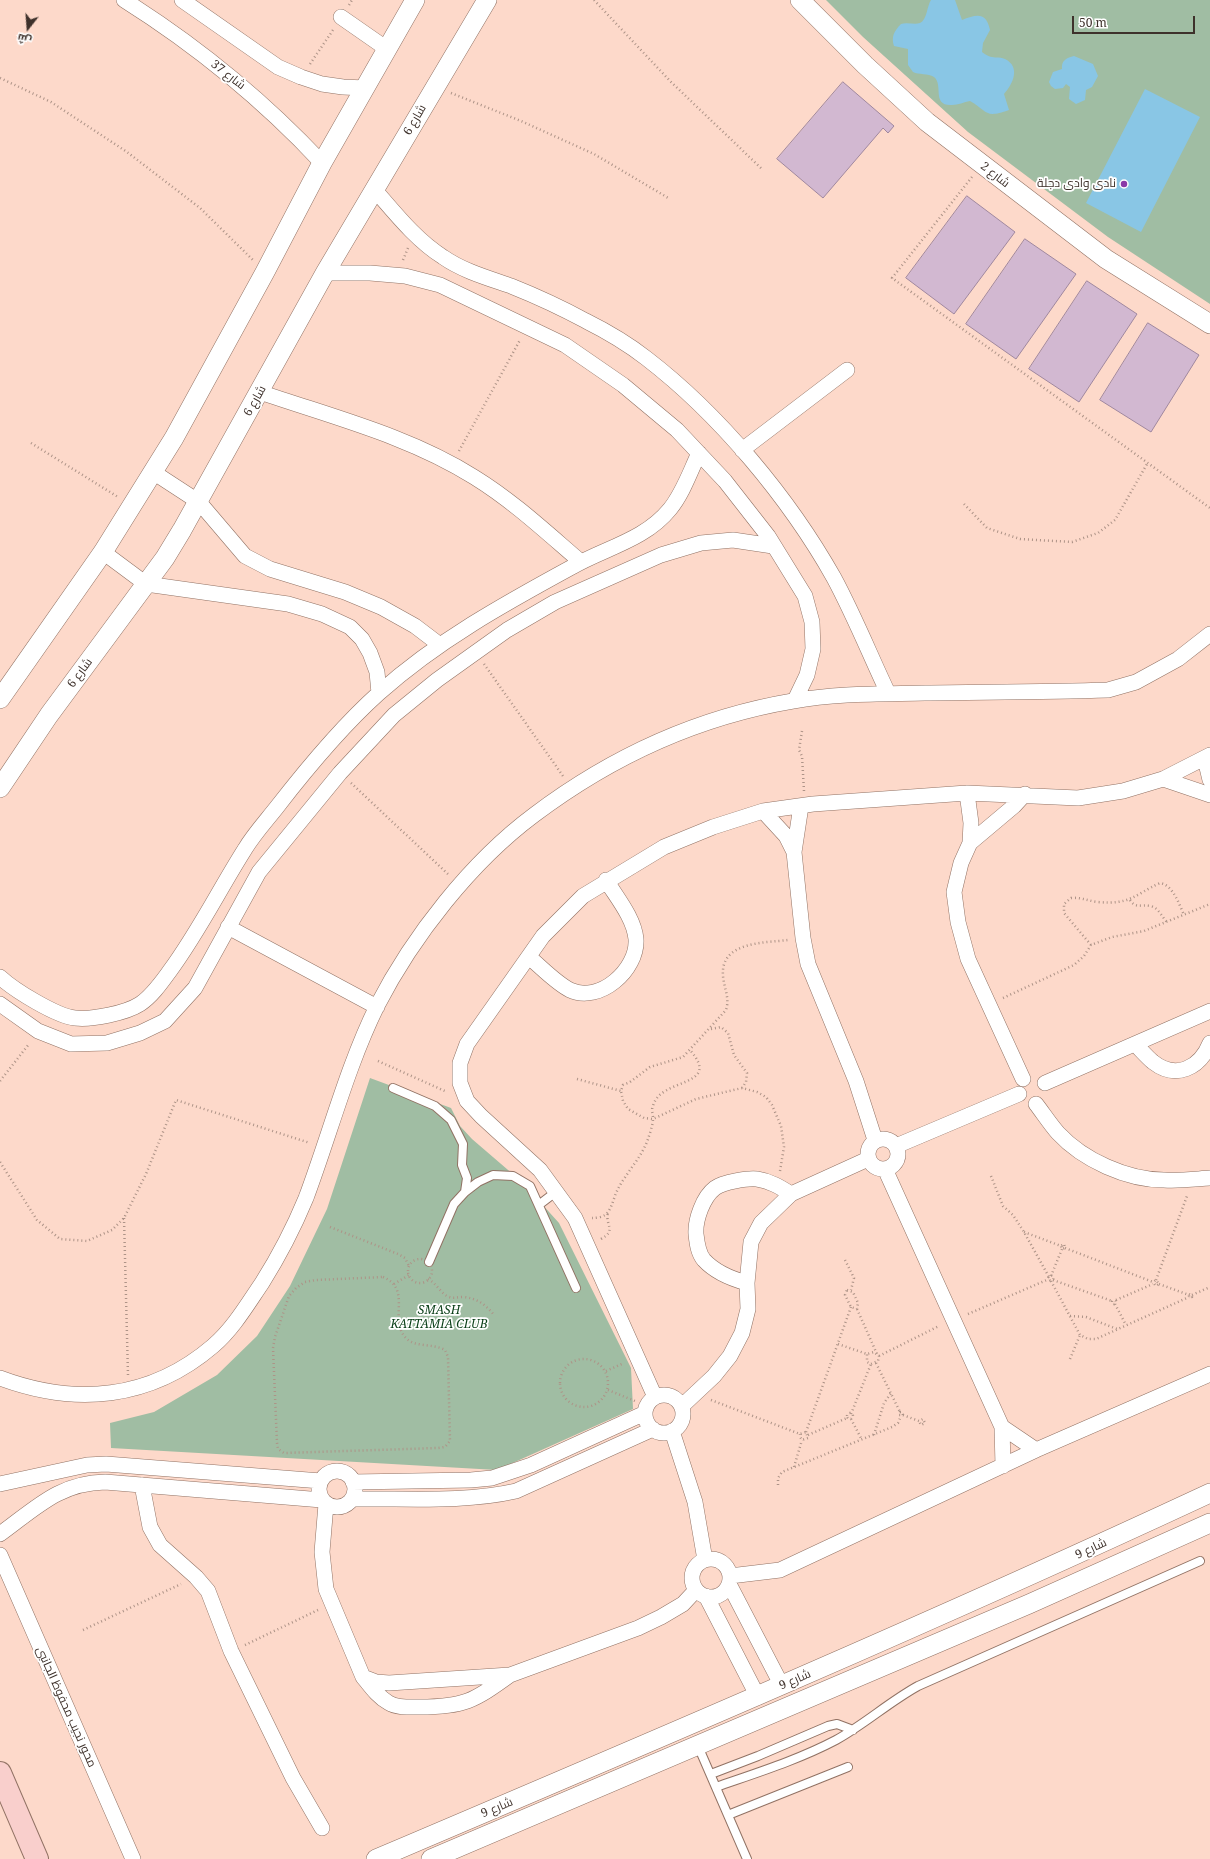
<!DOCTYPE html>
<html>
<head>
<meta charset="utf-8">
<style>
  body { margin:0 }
  #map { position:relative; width:1210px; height:1859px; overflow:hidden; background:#fdd9ca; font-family:"Noto Serif",Cairo,serif }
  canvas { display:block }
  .north { position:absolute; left:8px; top:8px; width:40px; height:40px; -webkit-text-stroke:3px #fff; paint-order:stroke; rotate:197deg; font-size:11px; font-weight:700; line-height:16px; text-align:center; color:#3e312b }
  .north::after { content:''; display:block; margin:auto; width:14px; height:18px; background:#3e312b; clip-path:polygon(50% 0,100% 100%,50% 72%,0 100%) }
  .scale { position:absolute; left:1072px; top:16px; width:123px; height:18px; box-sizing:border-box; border:2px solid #3e312b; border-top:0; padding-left:5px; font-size:12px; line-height:14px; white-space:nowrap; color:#3e312b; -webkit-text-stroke:3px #fff; paint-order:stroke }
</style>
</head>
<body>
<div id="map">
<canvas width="1210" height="1859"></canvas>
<div class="north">ش</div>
<div class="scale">50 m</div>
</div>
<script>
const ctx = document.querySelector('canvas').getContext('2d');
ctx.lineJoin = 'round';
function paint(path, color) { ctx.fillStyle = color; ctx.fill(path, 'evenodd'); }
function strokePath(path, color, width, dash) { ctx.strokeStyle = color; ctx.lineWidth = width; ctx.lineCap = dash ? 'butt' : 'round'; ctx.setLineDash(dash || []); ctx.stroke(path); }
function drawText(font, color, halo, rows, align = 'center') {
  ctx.font = font + ' "Noto Serif",Cairo,serif'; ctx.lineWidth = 3.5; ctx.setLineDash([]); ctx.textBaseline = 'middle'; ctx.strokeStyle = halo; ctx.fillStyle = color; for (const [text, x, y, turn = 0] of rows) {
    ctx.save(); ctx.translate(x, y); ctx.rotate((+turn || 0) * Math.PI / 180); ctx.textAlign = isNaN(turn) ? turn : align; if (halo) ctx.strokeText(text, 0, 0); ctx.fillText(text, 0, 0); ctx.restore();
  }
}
paint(new Path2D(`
  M 826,0 L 1210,0 L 1210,304 L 1108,237 L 968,132 L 863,37 Z
  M 370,1078 L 451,1108 L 460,1126 L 472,1139 L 522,1182 L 559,1223 L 631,1368 L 633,1409 L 497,1470 L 111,1448 L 110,1423 L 154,1412 L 217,1375 L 257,1336 L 290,1286 L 327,1209 Z`), '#a0bda3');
paint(new Path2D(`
  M 931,0 L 955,0 L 962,20 C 976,15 986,11 990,30 L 983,43 L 982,52 C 993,61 997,55 1005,59 C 1021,67 1013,84 1004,94 L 1009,110 C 984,119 988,111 970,101 C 964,102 958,105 952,105 C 931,106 944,85 934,77 C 928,73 919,75 913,72 L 908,65 L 908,49 L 894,46 C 891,37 894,31 901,24 C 907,22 915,25 920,23 C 927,20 927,6 931,0 Z
  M 1074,56 L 1093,64 L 1098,76 L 1092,87 L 1086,90 L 1085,100 L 1076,104 L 1069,99 L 1070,87 L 1066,84 L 1063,88 L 1055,89 L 1051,86 L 1049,82 L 1053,72 L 1062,69 C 1061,60 1067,58 1074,56 Z
  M 1145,89 L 1200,117 L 1141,232 L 1086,203 Z`), '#89c6e5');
const building = new Path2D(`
  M 843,82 L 894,126 L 888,133 L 883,128 L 823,198 L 777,159 Z
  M 967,196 L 1015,232 L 954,314 L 906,278 Z
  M 1025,239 L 1076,274 L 1016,359 L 966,324 Z
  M 1087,281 L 1137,314 L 1079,402 L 1029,369 Z
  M 1148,323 L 1199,355 L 1151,432 L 1100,400 Z`);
paint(building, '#d2b8d1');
strokePath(building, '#9f879e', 1);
const service = new Path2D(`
  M 393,1088 L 435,1106 L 451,1120 L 463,1144 L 462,1165 L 467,1178 L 465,1192
  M 540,1204 L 557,1191
  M 429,1262 L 454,1204 L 465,1192 L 478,1182 L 493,1175 L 513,1176 L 530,1186 L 576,1288
  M 698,1746 L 747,1859
  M 711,1774 L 758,1756 L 828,1726 L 837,1724 L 853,1730
  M 716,1787 C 756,1773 798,1760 836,1740 C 865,1724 889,1702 918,1686 L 1200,1561
  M 728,1815 L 848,1767`);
const minor = new Path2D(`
  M 124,0 C 197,46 263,100 322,163
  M 182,0 L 278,67 L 301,77 L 322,84 L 343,87 L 365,88
  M 341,17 L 387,49
  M 374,189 C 395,213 416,240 443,257 C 463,271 488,278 511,286 C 536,296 562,308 586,321 C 606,331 628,344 646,358 C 719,414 789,498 834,578 C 854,615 870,655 888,693
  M 325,273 L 370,273 L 405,276 L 440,285 L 565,345 L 623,385 L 677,430 L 725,481 L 768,536 L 805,596 L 812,622 L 813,649 L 807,675 L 795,700
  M 260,392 C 332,417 409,436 474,477 C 513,501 546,532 581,562
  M 742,450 L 847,370
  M 153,472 L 199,502 L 245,556 L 270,569 L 345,592 L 381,607 L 415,626 L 440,645
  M 103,552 L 146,584 L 288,604 L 322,614 L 350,627 L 362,639 L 370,653 L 377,672 L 379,693
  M 1205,759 L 1210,780
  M 1163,779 L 1210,795
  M 967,793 L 971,823 L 970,843 L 961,863 L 954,892 L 958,922 L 968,959 L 1023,1079
  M 801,806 L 794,852 L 803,938 L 808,964 L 856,1081 L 875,1140
  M 763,811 L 786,836 L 794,852
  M 970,843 L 1014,806 L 1025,794
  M 228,927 L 377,1007
  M 529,957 C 541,967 556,983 570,990 C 599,1004 638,970 636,939 C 634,918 617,898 606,880
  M 0,977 C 14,990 56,1016 75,1018 C 92,1020 126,1013 140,1004 C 152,996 161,983 169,972 C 198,933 219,890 245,849 C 254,834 266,821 277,807 C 308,767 341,727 379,693 C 437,641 504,604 572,567 C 605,548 645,540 670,509 C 683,493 690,472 699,453
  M 0,1004 L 38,1031 L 71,1044 L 107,1043 L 140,1033 L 165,1021 L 195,988 L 259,872 L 340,773 L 394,715 L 437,680 L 507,630 L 555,602 L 661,555 L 701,543 L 733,540 L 773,546
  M 1135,1044 C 1141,1050 1147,1057 1153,1062 C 1176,1080 1200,1068 1210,1043
  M 1045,1083 L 1210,1011
  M 1036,1104 C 1043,1113 1050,1124 1058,1133 C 1083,1160 1127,1180 1164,1180 C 1180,1181 1195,1179 1210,1178
  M868 1154a15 15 0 1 1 30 0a15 15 0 1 1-30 0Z
  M 896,1146 L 1019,1094
  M 885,1169 L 1002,1427 L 1003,1466
  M 747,1283 C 732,1279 715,1272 704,1260 C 698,1253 697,1243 696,1234 C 695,1220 703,1197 715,1188 C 723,1182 748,1178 757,1179 C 770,1181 780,1187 791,1194
  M 0,1378 C 75,1406 150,1400 213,1346 C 233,1329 247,1305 262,1283 C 279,1256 294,1227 306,1198 C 330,1134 347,1067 377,1006 C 413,936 471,862 534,815 C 611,757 698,717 793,701 C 837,693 880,694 925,693 C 986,692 1047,692 1108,690 L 1136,682 L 1178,659 L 1210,634
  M645 1414a19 19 0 1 1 38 0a19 19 0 1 1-38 0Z
  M 655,1397 L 575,1218 L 540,1170 L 481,1116 L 467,1101 L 460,1083 L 460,1063 L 467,1044 L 543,936 L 583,896 L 664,847 L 713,827 L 763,811 L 813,804 L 967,793 L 1078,798 L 1123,791 L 1163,779 L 1210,755
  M 682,1406 L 714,1376 L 730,1356 L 742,1333 L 748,1309 L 747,1283 L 751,1242 L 761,1223 L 791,1194 L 868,1159
  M 1002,1427 L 1036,1450
  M 672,1431 L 695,1502 L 705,1560
  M319 1489a18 18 0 1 1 36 0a18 18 0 1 1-36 0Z
  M 353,1482 L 471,1480 L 492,1478 L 531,1465 L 645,1413
  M 0,1484 L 87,1465 L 106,1464 L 321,1481
  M 142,1485 L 150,1527 L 160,1545 L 196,1577 L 208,1591 L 231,1651 L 293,1778 L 322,1828
  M 352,1499 C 406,1498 463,1503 516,1491 L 653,1429
  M 326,1504 L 322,1552 L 326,1589 L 363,1677 L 376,1682 L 389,1683 L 510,1675 L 638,1628 L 661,1617 L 683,1604 L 696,1590
  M 0,1534 C 36,1508 59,1483 105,1482 L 322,1500
  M 0,1555 L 133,1859
  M692 1578a19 19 0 1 1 38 0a19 19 0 1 1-38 0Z
  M 730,1576 L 780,1570 L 1036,1450 L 1210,1374
  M 729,1584 L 782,1686
  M 706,1596 L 758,1697
  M 363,1677 C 371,1687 378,1697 389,1703 C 397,1708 411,1707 420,1707 C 464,1707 474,1701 510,1675`);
const tertiary = new Path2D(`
  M 800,0 L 865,65 L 927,122 L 1106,259 L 1210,324
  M 0,699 L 103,552 L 174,438 L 265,272 L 322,163 L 415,0
  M 0,788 L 49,715 L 165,558 L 182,530 L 325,273 L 487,0
  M 376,1859 C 656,1740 935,1621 1210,1493
  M 431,1859 L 1029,1604 L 1210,1523`);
const secondary = new Path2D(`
  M 0,1773 L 37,1859`);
strokePath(service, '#917264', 10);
strokePath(minor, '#917264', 16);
strokePath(tertiary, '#917264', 20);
strokePath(secondary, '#917264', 24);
strokePath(new Path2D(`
  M 594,0 L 671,82 L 763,170
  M 349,5 L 352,0
  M 310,64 L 333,30
  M 0,78 L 51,102 L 127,152 L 200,208 L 253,260
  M 451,93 L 521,121 L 594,154 L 670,199
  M 972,177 L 892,278 L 1210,508
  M 403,260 L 408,248
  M 31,443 L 118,497
  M 459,451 L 520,340
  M 964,504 L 987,528 L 1020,539 L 1072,542 L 1098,533 L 1115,520 L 1147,464
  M 484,664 L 563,776
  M 802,731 L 799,750 L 802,756 L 804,791
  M 351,783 L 449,875
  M 1130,900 C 1136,909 1141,904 1150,906 C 1158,907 1162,917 1167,922
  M 1091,945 L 1064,913 L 1064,904 L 1071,898 C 1081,897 1088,901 1098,902 C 1130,905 1134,895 1160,883 C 1173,885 1179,904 1184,915
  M 1003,998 L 1074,965 L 1084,956 L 1091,945 L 1112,937 L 1144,931 L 1210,904
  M 711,1029 L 721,1027 L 728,1033 L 734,1055 L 747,1073 L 746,1082 L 742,1088
  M 378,1061 L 447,1092
  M 577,1079 L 621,1091
  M 0,1081 L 29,1044
  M 0,1162 L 37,1220 L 60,1239 L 87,1241 L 112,1230 L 124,1218 L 146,1174 L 176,1100 L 310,1143
  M 780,1171 L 784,1147 L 781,1126 L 772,1105 L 766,1097 L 757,1092 L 742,1088 L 696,1099 L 653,1119 L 644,1118 L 628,1109 L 623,1101 L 621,1091 L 623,1085 L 630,1082 L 650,1067 L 683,1057 L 726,1010 C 730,998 724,988 723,976 C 720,941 765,943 788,940
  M 991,1176 L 1003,1206 L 1013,1215 L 1024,1232 L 1049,1277
  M 124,1218 L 128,1375
  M 592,1218 C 597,1218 605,1217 608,1212 C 613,1205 614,1196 618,1189 C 626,1173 642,1157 648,1139 C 650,1133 653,1125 653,1118 C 653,1114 651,1110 653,1106 C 660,1077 723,1088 690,1050
  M 330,1227 L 398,1254 L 405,1258 L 409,1266
  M 1024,1232 L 1061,1246 L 1062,1249 L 1065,1248 L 1064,1244 L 1061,1246
  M 601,1239 C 617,1230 605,1226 608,1213
  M 1065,1248 L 1153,1282 L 1156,1280 L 1159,1284 L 1156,1286 L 1153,1282
  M408 1271a12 12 0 1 1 24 0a12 12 0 1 1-24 0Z
  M 845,1260 L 854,1278 L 851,1290
  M1048.5 1278a2.5 2.5 0 1 1 5 0a2.5 2.5 0 1 1-5 0Z
  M 1051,1276 L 1062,1249
  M 383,1277 C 412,1289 389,1318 405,1337 C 414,1348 433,1343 445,1350 L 448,1357 L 450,1441 L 445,1447 L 438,1448 L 284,1453 L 278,1449 L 277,1443 L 273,1348 L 275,1337 L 289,1296 L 296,1288 L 305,1282 L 316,1280 Z
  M 428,1279 C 436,1283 440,1292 447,1296 C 453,1299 457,1297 463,1297 C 477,1298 486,1305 494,1315
  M 1053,1280 L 1112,1301
  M 1156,1280 L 1187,1196
  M 1051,1281 L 1080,1335 L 1088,1339 L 1096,1339 L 1189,1297
  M 394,1284 L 409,1275
  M 1159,1284 L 1189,1295
  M 847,1290 L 853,1292 L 858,1303 L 857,1309 L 851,1307 L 845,1295 Z
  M 1189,1294 L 1191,1295 L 1192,1297 L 1189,1297 Z
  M 1192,1295 L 1210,1287
  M1112 1302a2 2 0 1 1 4 0a2 2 0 1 1-4 0Z
  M 1116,1300 L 1153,1284
  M 1115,1304 L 1126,1325
  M 857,1309 L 877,1354
  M 968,1314 L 1049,1279
  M 1070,1316 L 1086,1317 L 1117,1329
  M 838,1344 L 867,1354 L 874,1352 L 879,1356 L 878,1361 L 871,1364 L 867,1362 L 867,1354
  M 879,1356 L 939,1326
  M560 1383a24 24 0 1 1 48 0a24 24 0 1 1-48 0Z
  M 1070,1359 L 1080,1335
  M 876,1363 L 900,1412
  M 606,1371 L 624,1363
  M 608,1390 L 635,1401
  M 711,1400 L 800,1434 L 806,1432 L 808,1438 L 802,1440 L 800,1437 L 800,1434
  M 900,1412 L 902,1412 L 903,1415 L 899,1415 Z
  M847 1416a3 3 0 1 1 6 0a3 3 0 1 1-6 0Z
  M 851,1414 L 871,1364
  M 903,1415 L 919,1421 L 923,1419 L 925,1423 L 921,1425 L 919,1421
  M 851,1419 L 862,1440
  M 806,1432 L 851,1307
  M 808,1435 L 847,1418
  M 874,1435 L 884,1403 L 891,1393
  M 794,1467 L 802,1440
  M 778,1485 L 778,1478 L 782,1472 L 892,1427 L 898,1423 L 901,1416
  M 83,1630 L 181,1584
  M 245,1645 L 318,1610`), '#ad9387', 2.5, [1, 3]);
strokePath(service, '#fff', 8);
strokePath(minor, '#fff', 15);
strokePath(tertiary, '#fff', 19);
strokePath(secondary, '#f9cfcc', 22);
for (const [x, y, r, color] of [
  [1124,184,4,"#8a39a8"]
]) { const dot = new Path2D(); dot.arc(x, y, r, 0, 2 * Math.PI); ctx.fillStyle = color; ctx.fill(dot); strokePath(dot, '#fff', 1.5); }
drawText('12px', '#3e312b', '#fff', [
  ["شارع 37",228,75,38],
  ["شارع 6",415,120,-60],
  ["شارع 2",995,175,38],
  ["شارع 6",255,401,-61],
  ["شارع 6",80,673,-54],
  ["شارع 9",1091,1549,-25],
  ["شارع 9",795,1680,-24],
  ["محور نجيب محفوظ الجانبى",66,1707,66],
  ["شارع 9",497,1808,-23]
]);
drawText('12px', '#3e312b', '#fff', [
  ["نادى وادى دجلة",1116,184]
], 'right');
drawText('italic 12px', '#0b4019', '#fff', [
  ["SMASH",439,1311],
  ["KATTAMIA CLUB",439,1325]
]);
</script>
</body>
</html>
